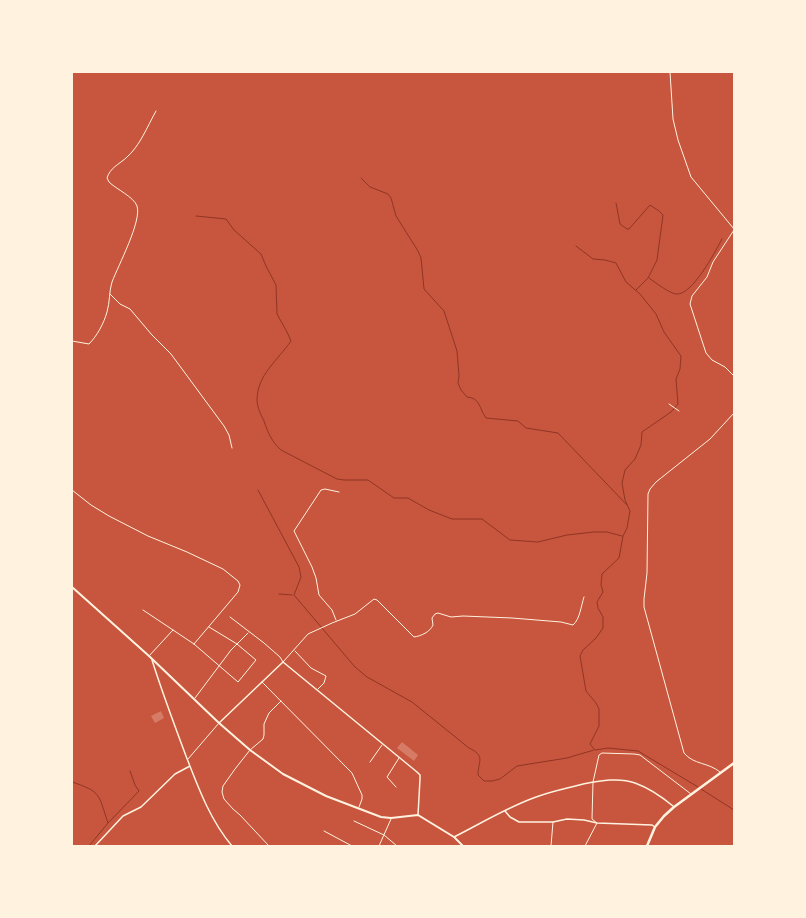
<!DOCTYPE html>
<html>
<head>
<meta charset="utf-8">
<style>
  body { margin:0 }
  #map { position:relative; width:806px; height:918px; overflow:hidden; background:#c8553d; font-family:Helvetica,sans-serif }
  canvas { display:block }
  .frame { position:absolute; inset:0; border:73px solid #fff3e0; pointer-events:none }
</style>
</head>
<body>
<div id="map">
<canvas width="806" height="918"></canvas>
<div class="frame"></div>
</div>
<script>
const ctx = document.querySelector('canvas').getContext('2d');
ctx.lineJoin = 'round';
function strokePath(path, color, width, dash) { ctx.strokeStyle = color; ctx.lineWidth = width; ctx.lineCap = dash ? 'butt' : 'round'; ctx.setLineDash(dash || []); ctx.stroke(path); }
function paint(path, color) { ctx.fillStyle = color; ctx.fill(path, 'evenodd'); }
strokePath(new Path2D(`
  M 361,178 L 370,187 L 388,194 L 391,198 L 396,216 L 418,251 L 421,258 L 424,289 L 444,311 L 457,351 L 459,376 L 458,383 L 461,390 L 467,397 C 481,398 479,409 486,418 L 518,421 L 526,428 L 558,433 L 627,505
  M 616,203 L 620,224 L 627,229 L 629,229 L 650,205 L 659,211 L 663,215 L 657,260 L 648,278 L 636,290
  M 196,216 L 226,219 L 234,230 L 261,254 L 266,266 L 276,285 L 277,314 L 287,332 L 291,341 C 278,360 257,375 257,400 C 257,407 261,415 264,421 C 268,433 272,442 281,450 L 337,479 L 344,480 L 368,480 L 394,498 L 408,498 L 429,510 L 452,519 L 482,519 L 510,540 L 538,542 L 567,535 L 594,532 L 607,532 L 622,536
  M 576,246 L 593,259 L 605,260 L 616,263 L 626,282 L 640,294 L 656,314 L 664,332 L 681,356 L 680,369 L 676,379 L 678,404 L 671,412 L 642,432 L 641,445 L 635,459 L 625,470 L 622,483 L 625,500 L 630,511 L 627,528 L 623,536 L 619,558 L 602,574 L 601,585 L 603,592 L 597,602 L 598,608 L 603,617 L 603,628 L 596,638 L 583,650 L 580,656 L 586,691 L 596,703 L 599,709 L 599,726 L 590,744 L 595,750 L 608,748 L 638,751 L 698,787
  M 649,278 C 656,283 669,293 676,294 C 692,296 715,252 722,239
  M 258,490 L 299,567 L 301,577 L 294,595 L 355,667 L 367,677 L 412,702 L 469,748 C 486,756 478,761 478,775 L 484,781 L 492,781 L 500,779 L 517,766 L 567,758 L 594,750
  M 279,594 L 292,595
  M 72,782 C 102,792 98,794 108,823 L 89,846
  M 701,789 L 734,810
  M 108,823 L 139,791 L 135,785 L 130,771`), '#8f3625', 1);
paint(new Path2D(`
  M 161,711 L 164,718 L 155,723 L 151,716 Z
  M 402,742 L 418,755 L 414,761 L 397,748 Z`), '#d67c66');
strokePath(new Path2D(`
  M 670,72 L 673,119 L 678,140 L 691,177 L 734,229
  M 734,230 L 713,262 L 707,277 L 692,296 L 690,304 L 706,353 L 712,360 L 725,367 L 734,376
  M 110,294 L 120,304 L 130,309 L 152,335 L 171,354 L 224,426 L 229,435 L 232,448
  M 72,341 L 89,344 C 97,336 104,323 107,312 C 110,302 109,291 112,282 C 118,266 142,221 137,206 C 134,197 116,189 109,182 L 107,178 C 110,168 118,165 126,158 C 140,146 147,127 156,111
  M 669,404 L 679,411
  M 72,490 L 91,505 L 109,516 L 148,536 L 187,552 L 223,569 L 238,581 L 240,585 L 238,592 L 194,644
  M 143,610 L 194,644 L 238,682 L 256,660 L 237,644 L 209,627
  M 230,617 L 264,643 L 280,657 L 283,662 L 308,634 L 332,623 L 355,614 L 374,599 L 377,600 L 414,637 C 421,636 430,632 433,625 L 432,618 L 435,614 L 438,613 L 451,617 L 463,616 L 512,618 L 561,622 L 573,625 C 580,619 581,606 584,597
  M 336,620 L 332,610 L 319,595 L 316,578 L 312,567 L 294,531 L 321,490 L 325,489 L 339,492
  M 295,651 L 311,668 L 326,676 L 324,683 L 318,689
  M 149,656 L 173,630
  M 262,682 L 352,773 L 362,795 L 362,799 L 359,807
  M 195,698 L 231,650 L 248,633
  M 188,759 L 219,723
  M 370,762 L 382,745
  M 720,772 C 708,762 694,765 684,753 L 644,607 L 644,599 L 647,573 L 648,494 L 650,489 L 656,482 L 710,439 L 734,413
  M 396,787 L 387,777 L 399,758
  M 354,821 L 384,835 L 397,846
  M 324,831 L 352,846
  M 269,846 L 240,815 L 233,809 L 224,799 L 222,792 L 223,786 L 235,769 L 250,750 L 263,739 L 264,735 L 264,724 L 269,713 L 281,701
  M 379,846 L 391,819
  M 551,846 L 553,822
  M 585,846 L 597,823 L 592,819 L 593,782 L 599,755 L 602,753 L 634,754 L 640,755 L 691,794`), '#fff3e0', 1);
strokePath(new Path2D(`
  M 152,660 C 162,692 174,724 186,756 C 198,787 210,820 232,846
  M 219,723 L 283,662 L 417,772 L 420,775 L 420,779 L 418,815
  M 505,811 L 510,817 L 519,822 L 553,822 L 567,819 L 584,820 L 597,823 L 652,825 L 655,827
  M 454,837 C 482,823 509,806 539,796 C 553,791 568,788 583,784 C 599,781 619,777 635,783 C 649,788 662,797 673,806
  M 95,846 L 123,816 L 141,807 L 175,774 L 190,766`), '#fff3e0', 1.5);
strokePath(new Path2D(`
  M 72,587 L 149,656 L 219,723 L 250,750 L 283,774 L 326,796 L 381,817 L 391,818 L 418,815 L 454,837 L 463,846`), '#fff3e0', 2);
strokePath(new Path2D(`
  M 647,846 L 655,827 L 664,816 L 674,807 L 734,763`), '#fff3e0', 2.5);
</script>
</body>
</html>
